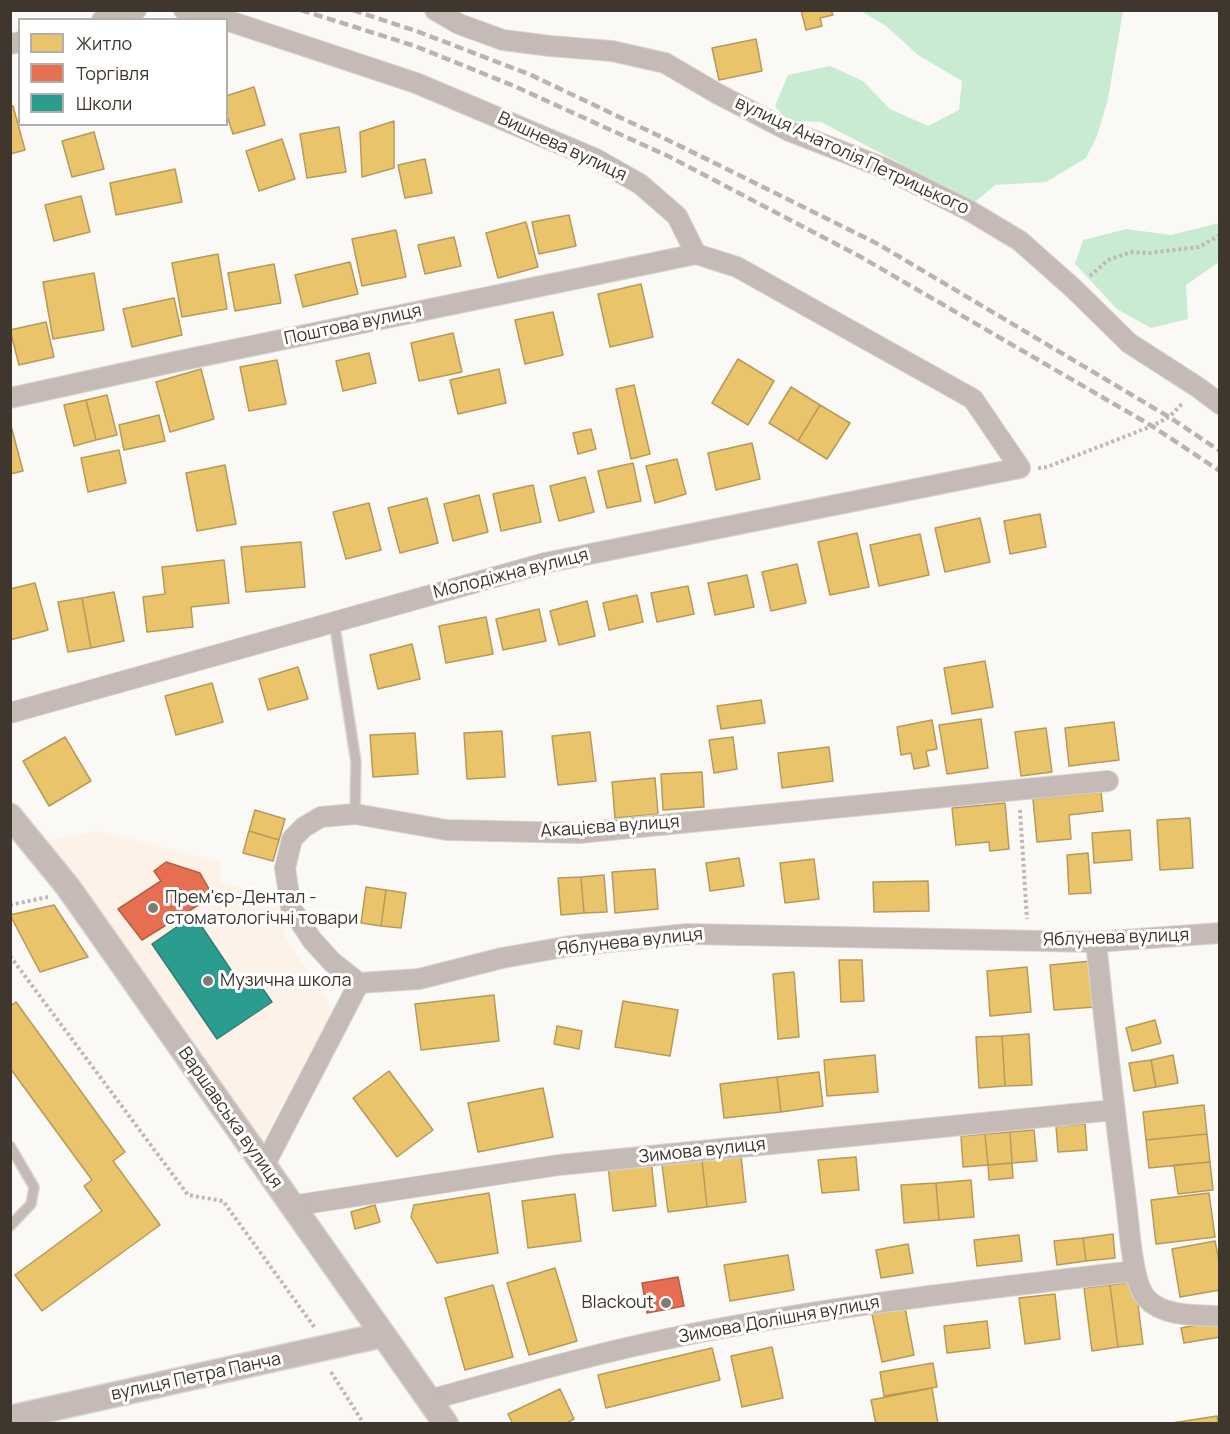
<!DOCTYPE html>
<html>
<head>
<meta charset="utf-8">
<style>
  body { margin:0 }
  #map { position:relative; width:1230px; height:1434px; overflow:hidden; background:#fbf9f6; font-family:Manrope,sans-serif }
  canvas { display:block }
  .frame { position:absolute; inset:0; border:12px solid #3f372d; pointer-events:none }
  .legend { position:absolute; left:18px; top:18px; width:210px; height:108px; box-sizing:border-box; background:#fff; border:2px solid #b2afab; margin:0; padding:8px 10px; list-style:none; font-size:18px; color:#3f372d }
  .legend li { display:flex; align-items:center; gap:12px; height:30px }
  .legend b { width:30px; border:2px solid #b2afab }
</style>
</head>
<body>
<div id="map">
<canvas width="1230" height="1434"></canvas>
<div class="frame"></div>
<ul class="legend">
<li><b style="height:16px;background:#e9c46a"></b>Житло</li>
<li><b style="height:16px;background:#e76f51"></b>Торгівля</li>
<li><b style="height:16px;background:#2a9d8f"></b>Школи</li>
</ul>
</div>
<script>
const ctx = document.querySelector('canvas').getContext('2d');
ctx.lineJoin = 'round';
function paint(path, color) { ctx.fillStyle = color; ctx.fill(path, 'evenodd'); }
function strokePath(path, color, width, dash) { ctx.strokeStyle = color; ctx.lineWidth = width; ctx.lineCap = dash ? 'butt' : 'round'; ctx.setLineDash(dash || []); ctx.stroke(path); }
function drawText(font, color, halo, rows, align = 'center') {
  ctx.font = font + ' Manrope,sans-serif'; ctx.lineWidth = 6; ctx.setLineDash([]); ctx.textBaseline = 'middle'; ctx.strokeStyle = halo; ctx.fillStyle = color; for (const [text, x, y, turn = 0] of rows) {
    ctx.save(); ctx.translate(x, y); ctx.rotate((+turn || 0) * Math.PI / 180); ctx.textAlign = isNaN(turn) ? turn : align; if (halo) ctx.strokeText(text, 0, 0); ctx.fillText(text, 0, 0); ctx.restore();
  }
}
paint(new Path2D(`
  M 100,831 L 219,861 L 220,882 L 279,897 L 284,935 L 333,1010 L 260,1145 L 41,841 Z`), '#fcf2e7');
paint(new Path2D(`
  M 861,11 L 1123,11 L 1108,99 L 1097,136 L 1086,158 L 1046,182 L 995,185 L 975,202 L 931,186 L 896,161 L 821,122 L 787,121 L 775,106 L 788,75 L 830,66 L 863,81 L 890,109 L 928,126 L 959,110 L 962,81 L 918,55 L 886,26 Z
  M 1219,223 L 1219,262 L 1186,285 L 1188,319 L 1151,328 L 1117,309 L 1075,264 L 1083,240 L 1126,229 L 1171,235 Z`), '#c9ebd1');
const homes = new Path2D(`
  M 801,10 L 831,10 L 833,15 L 820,18 L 822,26 L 806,30 Z
  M 756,39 L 762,71 L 719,80 L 712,48 Z
  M 254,87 L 265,125 L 233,134 L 226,113 L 226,96 Z
  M 10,106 L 13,106 L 25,150 L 10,154 Z
  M 394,121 L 394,168 L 362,177 L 360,132 Z
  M 339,127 L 346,172 L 307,178 L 300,134 Z
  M 94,132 L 104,169 L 72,177 L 62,141 Z
  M 282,139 L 295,179 L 259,191 L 246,151 Z
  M 425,159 L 432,193 L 405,198 L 398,165 Z
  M 175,169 L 182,202 L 116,215 L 110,183 Z
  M 81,196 L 90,232 L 54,241 L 45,205 Z
  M 569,215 L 576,246 L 539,254 L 532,222 Z
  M 526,222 L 538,267 L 498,278 L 486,233 Z
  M 396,230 L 406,277 L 362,286 L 352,239 Z
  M 454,237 L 461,266 L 425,274 L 418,245 Z
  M 218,254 L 227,309 L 182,317 L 172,263 Z
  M 350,262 L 358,294 L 303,307 L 295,275 Z
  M 274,264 L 281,303 L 235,311 L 228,273 Z
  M 94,273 L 104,330 L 53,339 L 43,282 Z
  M 641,284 L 653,337 L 610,347 L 598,294 Z
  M 174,298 L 182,335 L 132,347 L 123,309 Z
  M 553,312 L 563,355 L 525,364 L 515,320 Z
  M 46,322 L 54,357 L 19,365 L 10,330 Z
  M 453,333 L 462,372 L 419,381 L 411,343 Z
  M 369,353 L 376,383 L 343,391 L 336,361 Z
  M 738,359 L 774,381 L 748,425 L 712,403 Z
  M 277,360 L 286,404 L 249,411 L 240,367 Z
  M 201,369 L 214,419 L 170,432 L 156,382 Z
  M 499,369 L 506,403 L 458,414 L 450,380 Z
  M 634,385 L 650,454 L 631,459 L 616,389 Z
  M 791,387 L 820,405 L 798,441 L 769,423 Z
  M 107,395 L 117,435 L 96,440 L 86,400 Z
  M 86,400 L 96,440 L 74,446 L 64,405 Z
  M 820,405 L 850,423 L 827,459 L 798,441 Z
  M 159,415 L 165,441 L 124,450 L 119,425 Z
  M 10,422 L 23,471 L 10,474 Z
  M 591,429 L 596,449 L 578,454 L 573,433 Z
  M 752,443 L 760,479 L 716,490 L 708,453 Z
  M 119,450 L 126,483 L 88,492 L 81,458 Z
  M 677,459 L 686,494 L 655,503 L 646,466 Z
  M 633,463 L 641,501 L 607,508 L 598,471 Z
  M 225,465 L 236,524 L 197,531 L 186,473 Z
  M 585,477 L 594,512 L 559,521 L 550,486 Z
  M 533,485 L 541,522 L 501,531 L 493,494 Z
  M 479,495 L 488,532 L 453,541 L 444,504 Z
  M 427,498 L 438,543 L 400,553 L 388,508 Z
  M 369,503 L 381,550 L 346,559 L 333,512 Z
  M 1040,514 L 1046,547 L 1010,554 L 1004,521 Z
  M 980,518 L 990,562 L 945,572 L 935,528 Z
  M 857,533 L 869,587 L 830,595 L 818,542 Z
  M 920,534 L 929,575 L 879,586 L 870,545 Z
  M 301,542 L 305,587 L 246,592 L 241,547 Z
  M 224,560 L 229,603 L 191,607 L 193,627 L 147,632 L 143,597 L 165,594 L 162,567 Z
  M 797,564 L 806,603 L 771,611 L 762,572 Z
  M 747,575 L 754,607 L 715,615 L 708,583 Z
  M 35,583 L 48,630 L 10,640 L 10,589 Z
  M 688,586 L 694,614 L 657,622 L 651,593 Z
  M 114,592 L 124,641 L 91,648 L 82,598 Z
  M 637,595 L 643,622 L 609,630 L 603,603 Z
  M 82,598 L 91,648 L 68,652 L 58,602 Z
  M 587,601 L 595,636 L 559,645 L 550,611 Z
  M 539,609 L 546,641 L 503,650 L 496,619 Z
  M 486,617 L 493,654 L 446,663 L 439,626 Z
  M 412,644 L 420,679 L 378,689 L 370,655 Z
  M 985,661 L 993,707 L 952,714 L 944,668 Z
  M 298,667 L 308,699 L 268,710 L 259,679 Z
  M 212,683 L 223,722 L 176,735 L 165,696 Z
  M 761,700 L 765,723 L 721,729 L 717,706 Z
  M 981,719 L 988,768 L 947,774 L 939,725 Z
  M 932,720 L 937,749 L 926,751 L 929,766 L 914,769 L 911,753 L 901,755 L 897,727 Z
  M 1114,722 L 1119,760 L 1069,766 L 1065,728 Z
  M 1046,728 L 1052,772 L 1021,776 L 1015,732 Z
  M 502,731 L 505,777 L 467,779 L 464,733 Z
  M 590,732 L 596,781 L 558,785 L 552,736 Z
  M 415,733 L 418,774 L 373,777 L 370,735 Z
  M 65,737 L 91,781 L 49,806 L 23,761 Z
  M 733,737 L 737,769 L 714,773 L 709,740 Z
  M 829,747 L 833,781 L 782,788 L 778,753 Z
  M 702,772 L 704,807 L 663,810 L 661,774 Z
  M 655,778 L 658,814 L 615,818 L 612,782 Z
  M 1101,792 L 1103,811 L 1069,815 L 1071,839 L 1037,842 L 1033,799 Z
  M 1005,803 L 1009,849 L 990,851 L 989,842 L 956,845 L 952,808 Z
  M 255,810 L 285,819 L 279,840 L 249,831 Z
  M 1190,818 L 1193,868 L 1160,870 L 1157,820 Z
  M 1130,830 L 1132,860 L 1094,863 L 1092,833 Z
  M 249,831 L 279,840 L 273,861 L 243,853 Z
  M 1088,853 L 1091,893 L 1069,894 L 1067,855 Z
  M 739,858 L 744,886 L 710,891 L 706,863 Z
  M 814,859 L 819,899 L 785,903 L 780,863 Z
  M 655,869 L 658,909 L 615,913 L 612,872 Z
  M 604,875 L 607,912 L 584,913 L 581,877 Z
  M 581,877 L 584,913 L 561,915 L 558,878 Z
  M 928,881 L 929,911 L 874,912 L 873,882 Z
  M 366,887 L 386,890 L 381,926 L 361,923 Z
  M 386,890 L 406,893 L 401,928 L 381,926 Z
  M 54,905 L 88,957 L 40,972 L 10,915 Z
  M 839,960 L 862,960 L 864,1001 L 841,1002 Z
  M 1091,961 L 1095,1007 L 1054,1010 L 1050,965 Z
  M 1027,967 L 1031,1012 L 990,1016 L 987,971 Z
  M 794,972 L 799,1037 L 778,1039 L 773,974 Z
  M 494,995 L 499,1041 L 421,1050 L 415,1004 Z
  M 623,1001 L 678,1010 L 670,1056 L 615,1047 Z
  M 16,1002 L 125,1152 L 113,1161 L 160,1225 L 42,1311 L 15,1275 L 102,1211 L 84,1186 L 92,1180 L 10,1068 L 10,1006 Z
  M 1155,1020 L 1161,1043 L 1132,1051 L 1126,1028 Z
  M 557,1026 L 582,1031 L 579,1049 L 554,1044 Z
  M 1029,1034 L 1032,1085 L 1005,1086 L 1002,1036 Z
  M 1002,1036 L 1005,1086 L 979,1088 L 976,1037 Z
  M 875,1055 L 878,1092 L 827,1096 L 824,1060 Z
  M 1173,1055 L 1178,1083 L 1156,1087 L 1151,1060 Z
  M 1151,1060 L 1156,1087 L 1134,1091 L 1129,1063 Z
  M 389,1071 L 433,1130 L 397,1157 L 353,1098 Z
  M 819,1072 L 823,1106 L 781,1112 L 777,1077 Z
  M 777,1077 L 781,1112 L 724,1118 L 720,1084 Z
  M 543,1088 L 553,1137 L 478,1152 L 468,1103 Z
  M 1204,1105 L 1207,1134 L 1146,1140 L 1143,1112 Z
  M 1085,1124 L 1087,1150 L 1058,1152 L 1056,1126 Z
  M 1034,1130 L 1037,1161 L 1012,1163 L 1010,1132 Z
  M 1010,1132 L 1012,1163 L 988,1165 L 985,1134 Z
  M 985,1134 L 988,1165 L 963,1167 L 961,1136 Z
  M 1207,1134 L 1210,1162 L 1149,1168 L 1146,1140 Z
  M 741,1156 L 746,1202 L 707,1207 L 702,1160 Z
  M 856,1157 L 859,1190 L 822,1193 L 818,1160 Z
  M 651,1160 L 656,1206 L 613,1211 L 608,1166 Z
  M 702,1160 L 707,1207 L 668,1212 L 662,1165 Z
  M 1210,1162 L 1213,1190 L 1178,1194 L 1174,1165 Z
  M 1012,1163 L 1013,1178 L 989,1180 L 988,1165 Z
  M 971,1180 L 974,1217 L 939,1220 L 936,1183 Z
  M 936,1183 L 939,1220 L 904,1223 L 901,1185 Z
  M 489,1193 L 498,1253 L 437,1263 L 411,1217 L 414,1205 Z
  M 1209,1193 L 1215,1237 L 1156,1244 L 1151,1200 Z
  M 575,1194 L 581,1241 L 528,1248 L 522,1201 Z
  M 375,1205 L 380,1222 L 355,1229 L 351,1212 Z
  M 1113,1234 L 1115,1258 L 1086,1261 L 1083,1238 Z
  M 1019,1235 L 1022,1261 L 977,1266 L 974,1240 Z
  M 1083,1238 L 1086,1261 L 1057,1265 L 1054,1241 Z
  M 1215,1241 L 1220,1266 L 1220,1290 L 1180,1297 L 1172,1249 Z
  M 908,1244 L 913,1273 L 881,1278 L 876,1250 Z
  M 788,1255 L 794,1290 L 730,1301 L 724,1265 Z
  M 555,1268 L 577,1341 L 529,1355 L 507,1283 Z
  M 1135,1282 L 1143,1344 L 1118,1347 L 1110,1285 Z
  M 493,1285 L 513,1357 L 465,1370 L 445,1298 Z
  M 1110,1285 L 1118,1347 L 1092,1351 L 1084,1288 Z
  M 1055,1294 L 1060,1339 L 1025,1344 L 1019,1298 Z
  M 905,1308 L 914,1355 L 882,1362 L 872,1314 Z
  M 987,1321 L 990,1348 L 947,1353 L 944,1326 Z
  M 1219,1321 L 1220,1337 L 1184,1343 L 1181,1328 Z
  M 772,1347 L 783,1398 L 742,1407 L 731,1356 Z
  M 712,1348 L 720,1380 L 606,1408 L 598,1375 Z
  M 933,1363 L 937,1387 L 884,1396 L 880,1372 Z
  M 932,1388 L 938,1424 L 876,1424 L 871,1400 Z
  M 560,1389 L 574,1419 L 565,1424 L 513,1424 L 508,1414 Z
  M 1217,1416 L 1218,1424 L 1172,1424 L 1172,1423 Z`);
paint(homes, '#e9c46a');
strokePath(homes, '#b69a58', 1.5);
const shops = new Path2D(`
  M 166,862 L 200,873 L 213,896 L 142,940 L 118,909 L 161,881 L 154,871 Z
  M 678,1277 L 684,1306 L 647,1313 L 642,1283 Z`);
paint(shops, '#e76f51');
strokePath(shops, '#b55e46', 1.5);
const schools = new Path2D(`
  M 194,915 L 241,985 L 254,976 L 272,1002 L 217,1039 L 152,944 Z`);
paint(schools, '#2a9d8f');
strokePath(schools, '#307e72', 1.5);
const service = new Path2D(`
  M 334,621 L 356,762 L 355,814
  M 10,1146 L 34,1187 L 31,1204 L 10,1226`);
const minor = new Path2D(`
  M 184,10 L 205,13 L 224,20
  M 435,10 L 459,24 L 503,40 L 550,46 L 612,51 L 665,63 L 718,94 L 789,131 L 882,167 L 970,211 L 1020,241 L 1074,289 L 1129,343 L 1199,388 L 1220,404
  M 102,20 L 136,10
  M 10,44 L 20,42
  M 10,398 L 174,362 L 696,254
  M 10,713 L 545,563 L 1020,468 L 973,399 L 737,267 L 696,254 L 677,216 L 640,184 L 596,159 L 416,83 L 226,20
  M 1096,942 C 1105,1029 1115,1115 1126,1201 C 1129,1224 1132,1282 1146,1298 C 1163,1317 1196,1315 1220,1316
  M 359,983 L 332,962 L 312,940 L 291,908 L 285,868 L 292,839 L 304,827 L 321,817 L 355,814 L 447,830 L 579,833 L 1108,781
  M 264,1166 L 359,983 L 419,979 L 502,958 L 570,946 L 687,934 L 1096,942 L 1220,933
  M 291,1206 L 559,1165 L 1114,1110
  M 429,1400 C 513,1377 596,1353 681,1336 C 831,1306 983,1289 1135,1271`);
const tertiary = new Path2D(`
  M 10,816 L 68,887 L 446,1424
  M 10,1418 L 382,1335`);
strokePath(service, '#d8d6d3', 12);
strokePath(minor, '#d8d6d3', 22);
strokePath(tertiary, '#d8d6d3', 27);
strokePath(new Path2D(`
  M 1090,276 L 1108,260 L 1131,252 L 1149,253 L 1199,247 L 1220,235
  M 1038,468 L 1047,467 L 1152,426 L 1169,417 L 1183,403
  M 1020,810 L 1027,919
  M 10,905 L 48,897
  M 10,956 L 188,1195 L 223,1201 L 315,1328
  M 331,1372 L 364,1424`), '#bfb8b4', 4, [3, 3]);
strokePath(service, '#c5bab6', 9);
strokePath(minor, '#c5bab6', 20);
strokePath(tertiary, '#c5bab6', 24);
strokePath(new Path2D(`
  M 301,10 L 415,46 L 514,86 L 670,157 L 861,257 L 1152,426 L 1220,471
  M 353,10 L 419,32 L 531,75 L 676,144 L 878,244 L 1169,417 L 1220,451`), '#bab3b0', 4.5, [9, 4.5]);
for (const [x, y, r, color] of [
  [153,908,6,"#817b73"],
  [208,981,6,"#817b73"],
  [666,1303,6,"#817b73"]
]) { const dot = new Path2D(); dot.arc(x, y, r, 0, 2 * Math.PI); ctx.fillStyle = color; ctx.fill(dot); strokePath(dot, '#fff', 2); }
drawText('18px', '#3f372d', '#fff', [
  ["Вишнева вулиця",562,147,25],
  ["вулиця Анатолія Петрицького",852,156,25],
  ["Поштова вулиця",353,325,-12],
  ["Молодіжна вулиця",511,574,-14],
  ["Акацієва вулиця",610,827,-4],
  ["Яблунева вулиця",1116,938,-2],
  ["Яблунева вулиця",630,942,-6],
  ["Варшавська вулиця",230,1118,55],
  ["Зимова вулиця",702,1151,-6],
  ["Зимова Долішня вулиця",779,1320,-10],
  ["вулиця Петра Панча",196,1377,-12]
]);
drawText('18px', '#3f372d', '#fff', [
  ["Прем'єр-Дентал -",165,898],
  ["стоматологічні товари",165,919],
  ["Музична школа",220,981],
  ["Blackout",654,1303,"right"]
], 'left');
</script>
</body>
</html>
